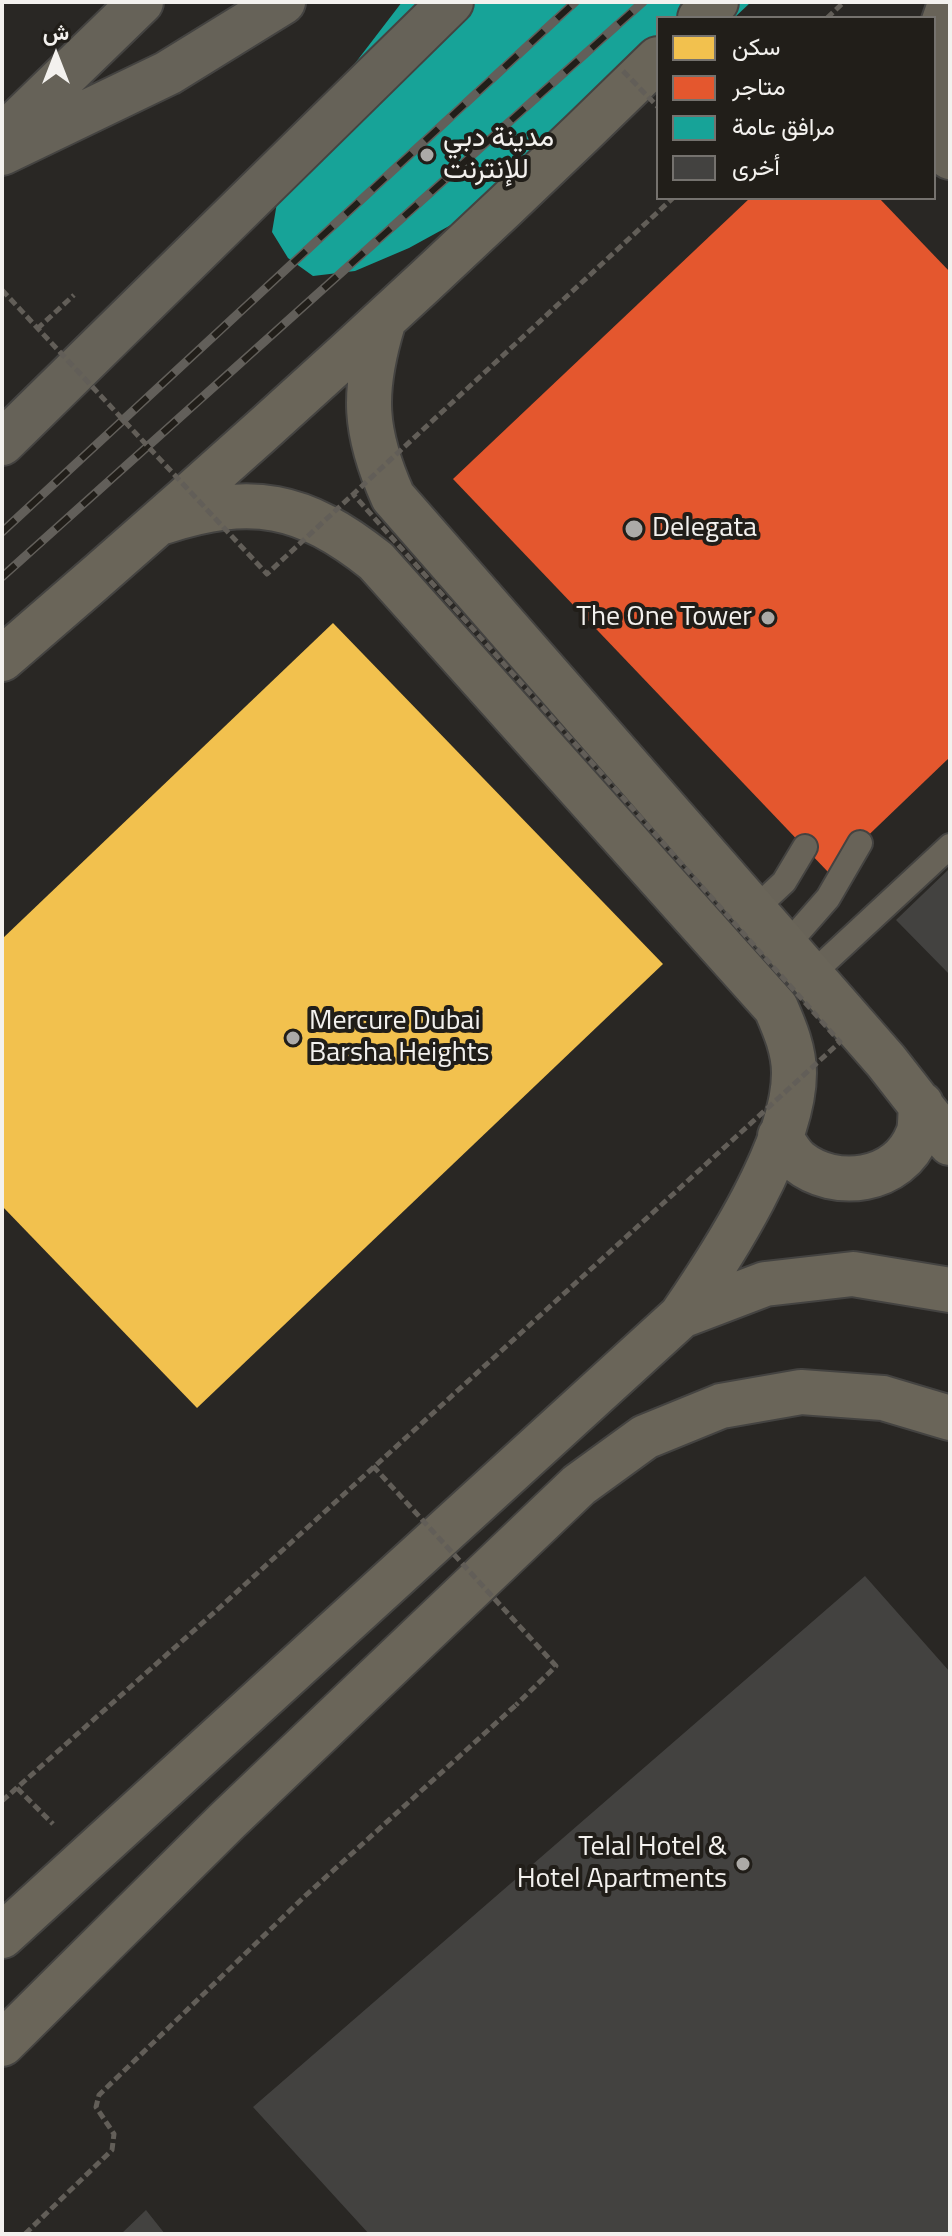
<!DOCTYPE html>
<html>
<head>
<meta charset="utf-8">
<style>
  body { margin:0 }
  #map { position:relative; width:952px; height:2236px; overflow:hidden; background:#292724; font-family:"Titillium Web",Vazirmatn,sans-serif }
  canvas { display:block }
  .frame { position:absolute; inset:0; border:4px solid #f3f1ee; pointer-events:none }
  .legend { position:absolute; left:656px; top:16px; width:280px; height:184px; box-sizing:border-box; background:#211e19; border:2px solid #75726e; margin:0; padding:10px 14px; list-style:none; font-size:24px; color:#f3f1ee }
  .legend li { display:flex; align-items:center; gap:16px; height:40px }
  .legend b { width:40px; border:2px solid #75726e }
  .north { position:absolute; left:16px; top:16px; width:80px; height:80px; -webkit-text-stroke:6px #211e19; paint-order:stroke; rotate:0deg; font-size:22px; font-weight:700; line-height:32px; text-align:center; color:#f3f1ee }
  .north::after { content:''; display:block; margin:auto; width:28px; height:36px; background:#f3f1ee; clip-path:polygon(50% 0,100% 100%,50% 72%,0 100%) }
</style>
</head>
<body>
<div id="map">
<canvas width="952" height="2236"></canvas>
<div class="frame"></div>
<ul class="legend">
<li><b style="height:22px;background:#f2c14e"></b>سكن</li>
<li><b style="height:22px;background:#e4572e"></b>متاجر</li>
<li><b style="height:22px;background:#17a398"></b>مرافق عامة</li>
<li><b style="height:22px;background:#434240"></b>أخرى</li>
</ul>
<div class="north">ش</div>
</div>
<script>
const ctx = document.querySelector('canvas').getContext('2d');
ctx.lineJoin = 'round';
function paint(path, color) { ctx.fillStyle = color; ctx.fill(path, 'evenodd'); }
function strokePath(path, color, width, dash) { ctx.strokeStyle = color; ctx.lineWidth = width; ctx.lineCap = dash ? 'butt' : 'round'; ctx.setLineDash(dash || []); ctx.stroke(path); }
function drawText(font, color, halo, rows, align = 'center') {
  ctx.font = font + ' "Titillium Web",Vazirmatn,sans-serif'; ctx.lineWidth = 8; ctx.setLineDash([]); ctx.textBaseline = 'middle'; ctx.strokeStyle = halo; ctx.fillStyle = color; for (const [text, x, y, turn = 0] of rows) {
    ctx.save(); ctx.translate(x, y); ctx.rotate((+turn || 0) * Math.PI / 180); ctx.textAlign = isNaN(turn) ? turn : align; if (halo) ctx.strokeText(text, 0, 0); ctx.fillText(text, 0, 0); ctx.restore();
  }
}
paint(new Path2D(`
  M 333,623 L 663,964 L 197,1408 L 2,1206 L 2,939 Z`), '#f2c14e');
paint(new Path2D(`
  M 750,198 L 879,198 L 950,272 L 950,757 L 829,873 L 453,479 Z`), '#e4572e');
paint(new Path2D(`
  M 402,2 L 751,2 L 734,18 L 658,18 L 658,80 L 471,214 L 409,248 L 355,271 L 313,276 L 288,258 L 272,232 L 279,191 L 343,79 Z`), '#17a398');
paint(new Path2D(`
  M 950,868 L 950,975 L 896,920 Z
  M 865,1576 L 950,1672 L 950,2234 L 369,2234 L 253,2107 Z
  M 146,2210 L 165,2234 L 121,2234 Z`), '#434240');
const lane = new Path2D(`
  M 754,910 L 784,882 L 805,847
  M 786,946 L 828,898 L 860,843
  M 811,975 L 950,846`);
const street = new Path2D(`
  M 934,107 L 943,24 L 950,4
  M 934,121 L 939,139 L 950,157`);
const secondary = new Path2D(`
  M 700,18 L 716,2
  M 383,323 C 362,392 364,432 393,497 L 886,1061 L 950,1143
  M 2,659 C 227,466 446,267 658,59
  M 780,1136 C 785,1144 790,1154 798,1161 C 835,1191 899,1183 918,1134 C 921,1126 920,1113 921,1104
  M 681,1316 L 765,1284 L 853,1274 L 950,1290
  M 2,1936 L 681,1316 C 722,1256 794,1146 794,1073 C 794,1050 785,1029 776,1008 L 376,561 C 303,503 252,493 163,522
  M 2,2044 L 228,1820 L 579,1485 L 645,1437 L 721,1406 L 801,1392 L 883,1398 L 950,1418`);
const highway = new Path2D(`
  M 2,137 L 141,2
  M 2,153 L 168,73 L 283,2
  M 2,443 L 451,2`);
strokePath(lane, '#444341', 28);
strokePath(street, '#444341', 48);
strokePath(secondary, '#444341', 48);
strokePath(highway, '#444341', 48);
strokePath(new Path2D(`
  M 827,18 L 844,2
  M 37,329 L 74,295
  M 17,1788 L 53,1824
  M 2,1801 L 217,1610
  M 25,2234 L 112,2150 L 114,2134 L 96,2107 L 99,2095 L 305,1896 L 516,1705`), '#625e58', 5, [8, 4]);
strokePath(lane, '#686358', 24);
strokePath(street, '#686358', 44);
strokePath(secondary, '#6a6559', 44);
strokePath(highway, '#666258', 44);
const rail = new Path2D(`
  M 2,532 L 575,2
  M 2,577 L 643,2`);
strokePath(rail, '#625f5a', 9);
strokePath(rail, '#211e19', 6, [18]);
strokePath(new Path2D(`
  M 623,71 L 658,107
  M 2,290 L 267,574 L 673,198
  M 373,1466 L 556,1666 L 516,1705
  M 217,1610 L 840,1042 L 353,494`), '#625e58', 5, [8, 4]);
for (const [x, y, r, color] of [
  [427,155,8,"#acaaa7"],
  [634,529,10,"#acaaa7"],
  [768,618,8,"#acaaa7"],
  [293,1038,8,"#acaaa7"],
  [743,1864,8,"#acaaa7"]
]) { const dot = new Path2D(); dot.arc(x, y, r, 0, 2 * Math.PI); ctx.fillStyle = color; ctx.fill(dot); strokePath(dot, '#211e19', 3); }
drawText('28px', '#f3f1ee', '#211e19', [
  ["مدينة دبي",443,139],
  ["للإنترنت",443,171],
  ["Delegata",652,529],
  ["The One Tower",752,618,"right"],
  ["Mercure Dubai",309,1022],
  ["Barsha Heights",309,1054],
  ["Telal Hotel &",727,1848,"right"],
  ["Hotel Apartments",727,1880,"right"]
], 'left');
</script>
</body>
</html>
